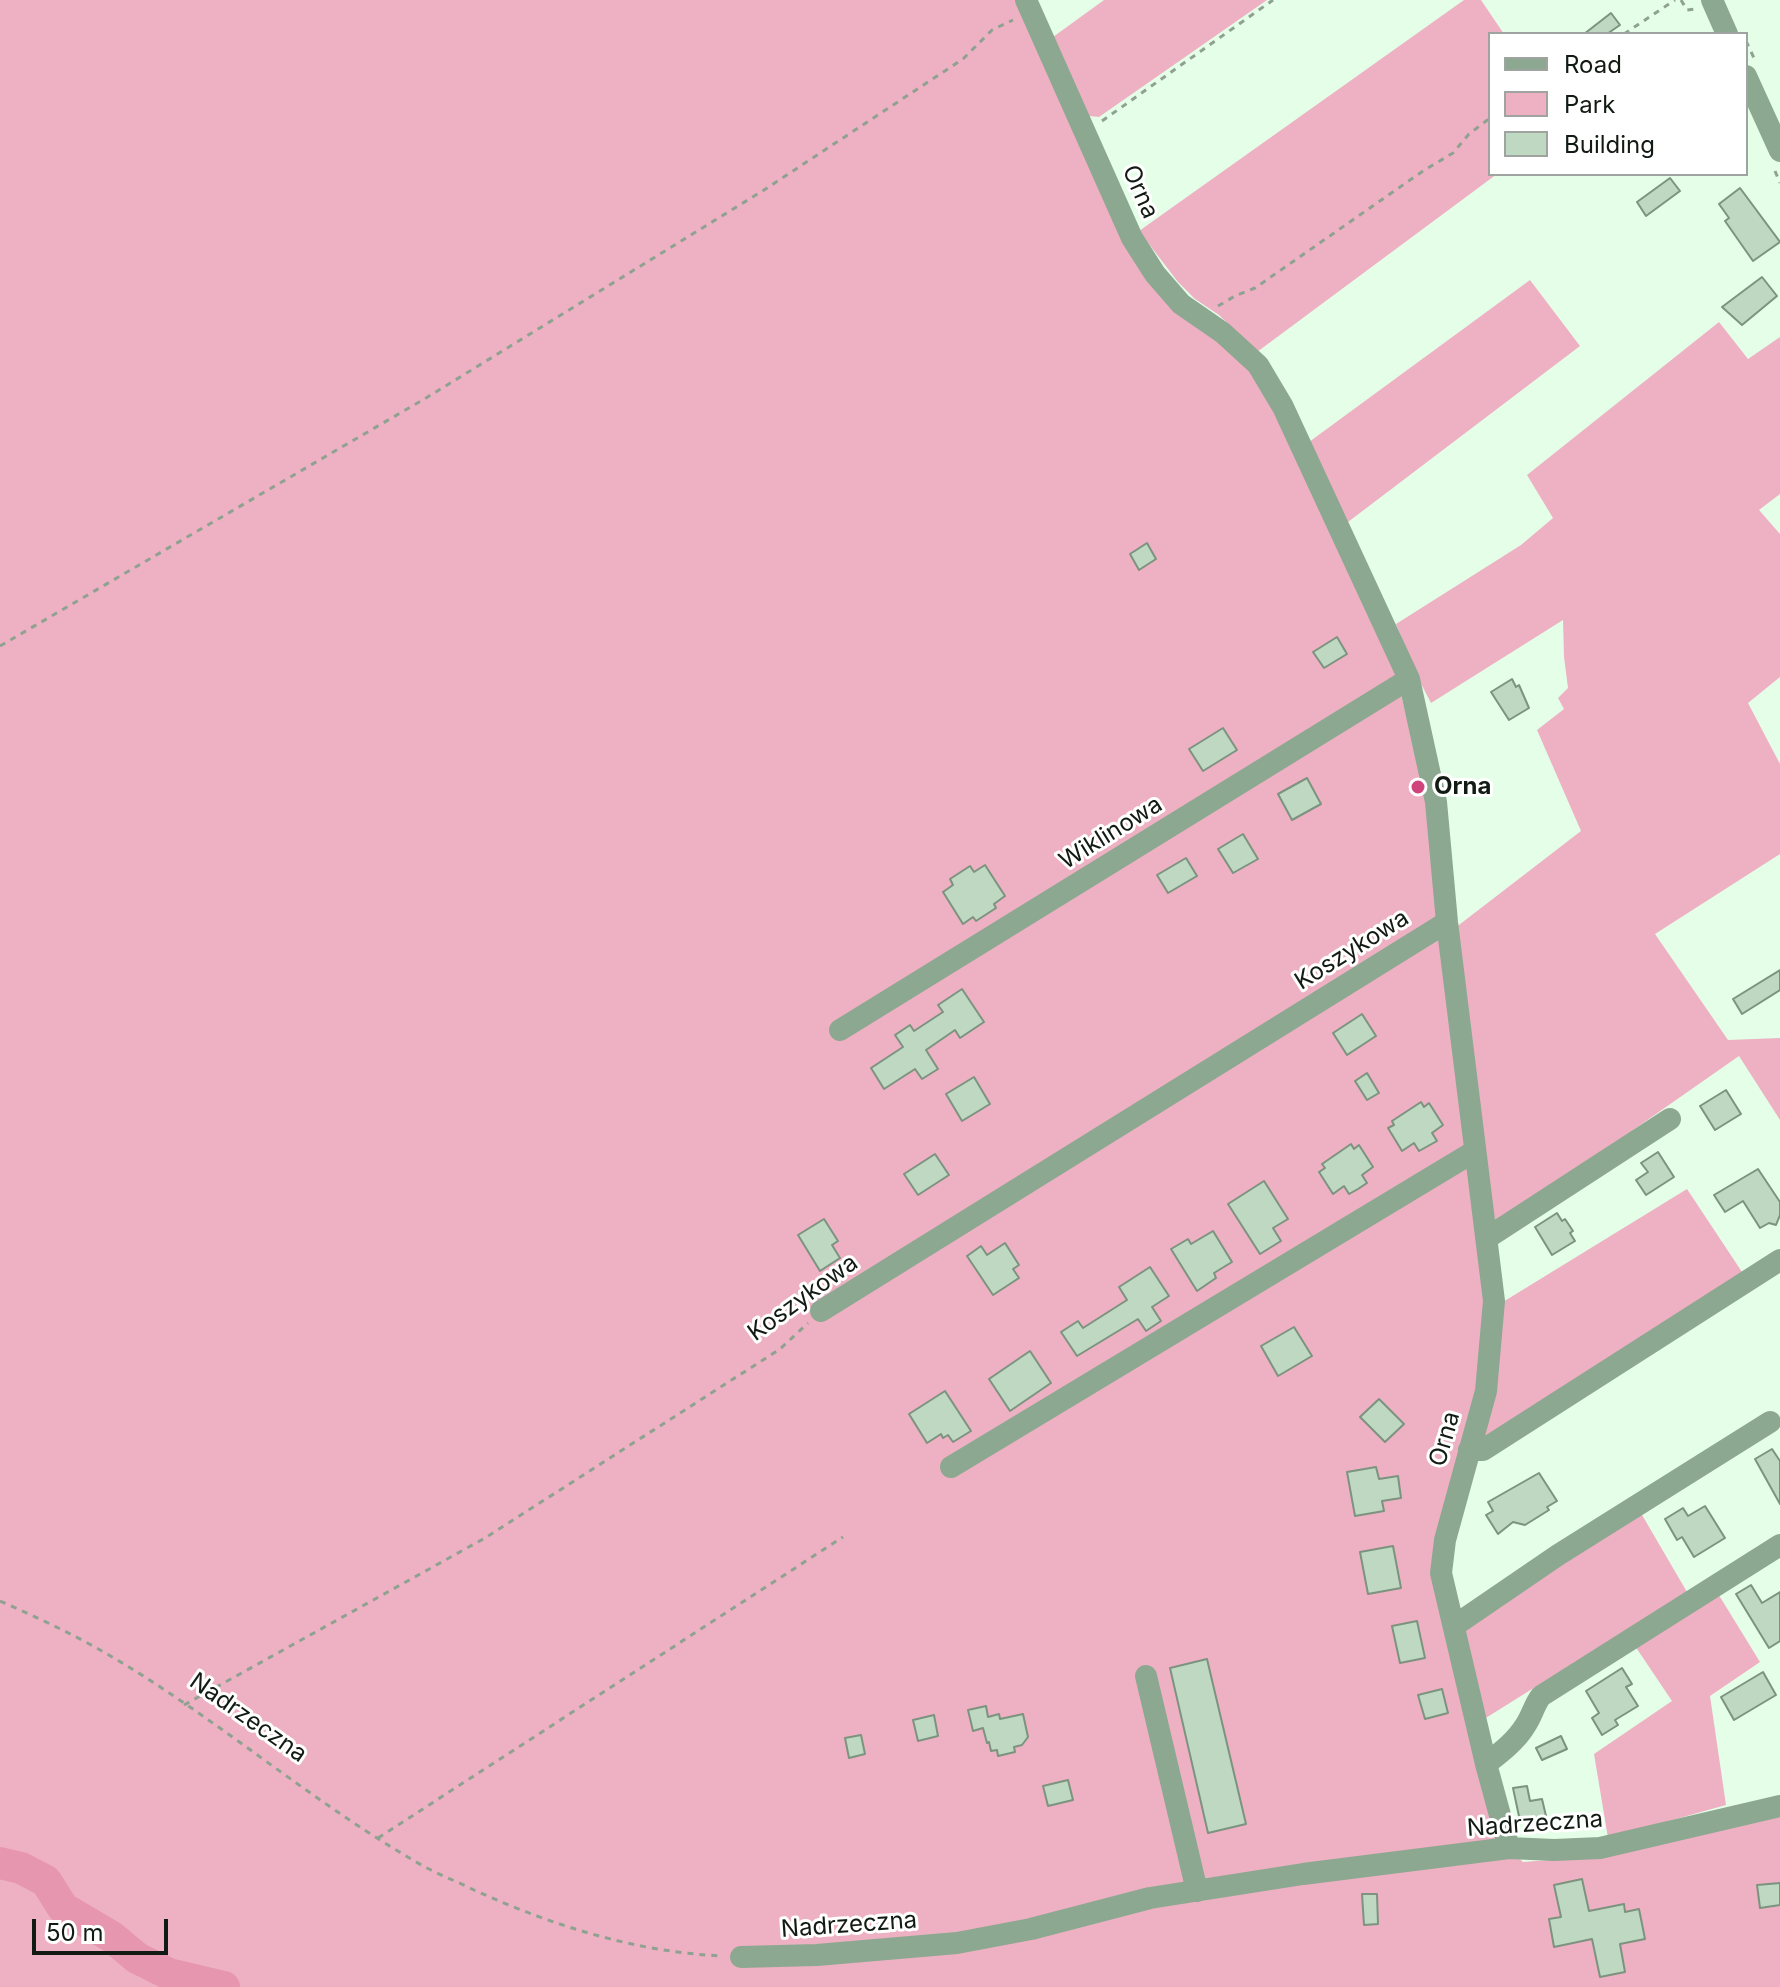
<!DOCTYPE html>
<html>
<head>
<meta charset="utf-8">
<style>
  body { margin:0 }
  #map { position:relative; width:1780px; height:1987px; overflow:hidden; background:#e5fee8; font-family:Inter,sans-serif }
  canvas { display:block }
  .legend { position:absolute; left:1488px; top:32px; width:260px; height:144px; box-sizing:border-box; background:#fff; border:2px solid #a0a4a1; margin:0; padding:10px 14px; list-style:none; font-size:24px; color:#121b13 }
  .legend li { display:flex; align-items:center; gap:16px; height:40px }
  .legend b { width:40px; border:2px solid #a0a4a1 }
  .scale { position:absolute; left:32px; top:1919px; width:136px; height:36px; box-sizing:border-box; border:4px solid #121b13; border-top:0; padding-left:10px; font-size:24px; line-height:28px; white-space:nowrap; color:#121b13; -webkit-text-stroke:6px #fff; paint-order:stroke }
</style>
</head>
<body>
<div id="map">
<canvas width="1780" height="1987"></canvas>
<ul class="legend">
<li><b style="height:10px;background:#8da890"></b>Road</li>
<li><b style="height:22px;background:#eeb1c3"></b>Park</li>
<li><b style="height:22px;background:#bfd8c2"></b>Building</li>
</ul>
<div class="scale">50 m</div>
</div>
<script>
const ctx = document.querySelector('canvas').getContext('2d');
ctx.lineJoin = 'round';
function paint(path, color) { ctx.fillStyle = color; ctx.fill(path, 'evenodd'); }
function strokePath(path, color, width, dash) { ctx.strokeStyle = color; ctx.lineWidth = width; ctx.lineCap = dash ? 'butt' : 'round'; ctx.setLineDash(dash || []); ctx.stroke(path); }
function drawText(font, color, halo, rows, align = 'center') {
  ctx.font = font + ' Inter,sans-serif'; ctx.lineWidth = 6; ctx.setLineDash([]); ctx.textBaseline = 'middle'; ctx.strokeStyle = halo; ctx.fillStyle = color; for (const [text, x, y, turn = 0] of rows) {
    ctx.save(); ctx.translate(x, y); ctx.rotate((+turn || 0) * Math.PI / 180); ctx.textAlign = isNaN(turn) ? turn : align; if (halo) ctx.strokeText(text, 0, 0); ctx.fillText(text, 0, 0); ctx.restore();
  }
}
paint(new Path2D(`
  M 0,0 L 1016,0 L 1126,241 L 1257,375 L 1391,657 L 1428,798 L 1486,1312 L 1479,1388 L 1433,1553 L 1510,1850 L 1523,1862 L 1591,1857 L 1768,1816 L 1780,1817 L 1780,1987 L 0,1987 Z
  M 1104,0 L 1267,0 L 1099,117 L 1089,116 L 1053,37 Z
  M 1464,0 L 1481,0 L 1504,34 L 1490,34 L 1490,174 L 1497,174 L 1257,352 L 1219,315 L 1195,299 L 1178,282 L 1139,231 Z
  M 1530,280 L 1580,346 L 1348,522 L 1309,442 Z
  M 1719,322 L 1748,359 L 1780,337 L 1780,494 L 1759,510 L 1780,534 L 1780,677 L 1748,703 L 1780,764 L 1780,854 L 1655,934 L 1728,1040 L 1780,1038 L 1780,1120 L 1739,1056 L 1490,1230 L 1455,928 L 1581,831 L 1537,730 L 1564,709 L 1558,698 L 1568,688 L 1564,657 L 1563,620 L 1431,703 L 1416,674 L 1396,624 L 1521,545 L 1553,518 L 1527,475 Z
  M 1687,1189 L 1744,1275 L 1484,1443 L 1498,1305 Z
  M 1638,1508 L 1687,1592 L 1481,1721 L 1463,1625 Z
  M 1717,1592 L 1760,1662 L 1710,1696 L 1726,1805 L 1608,1838 L 1594,1754 L 1672,1701 L 1635,1646 Z`), '#eeb1c3');
strokePath(new Path2D(`
  M 0,1863 L 21,1868 L 46,1881 L 63,1908 L 112,1937 L 137,1958 L 169,1974 L 224,1987`), '#e796af', 32);
const building = new Path2D(`
  M 1611,13 L 1620,25 L 1607,34 L 1584,34 Z
  M 1670,178 L 1680,191 L 1646,216 L 1637,202 Z
  M 1740,188 L 1780,242 L 1753,261 L 1725,221 L 1729,218 L 1719,204 Z
  M 1762,277 L 1777,296 L 1742,325 L 1722,307 Z
  M 1147,543 L 1156,559 L 1139,570 L 1130,554 Z
  M 1337,637 L 1347,654 L 1324,668 L 1313,652 Z
  M 1512,679 L 1516,687 L 1519,685 L 1529,708 L 1509,720 L 1491,692 Z
  M 1223,728 L 1237,750 L 1203,771 L 1189,749 Z
  M 1307,778 L 1321,804 L 1292,820 L 1278,794 Z
  M 1243,834 L 1258,859 L 1233,873 L 1218,849 Z
  M 1186,858 L 1197,876 L 1168,893 L 1157,875 Z
  M 985,865 L 1005,896 L 994,904 L 996,908 L 976,921 L 973,917 L 963,924 L 943,892 L 953,885 L 950,879 L 970,866 L 974,872 Z
  M 1780,970 L 1780,990 L 1742,1014 L 1733,999 Z
  M 962,989 L 984,1022 L 960,1038 L 955,1030 L 926,1050 L 938,1069 L 922,1079 L 915,1069 L 884,1089 L 871,1068 L 903,1047 L 895,1035 L 910,1025 L 914,1031 L 943,1012 L 938,1005 Z
  M 1362,1014 L 1376,1036 L 1347,1055 L 1333,1033 Z
  M 1367,1073 L 1379,1093 L 1367,1100 L 1355,1081 Z
  M 974,1077 L 990,1104 L 962,1121 L 946,1094 Z
  M 1726,1090 L 1741,1114 L 1715,1130 L 1700,1106 Z
  M 1421,1102 L 1424,1107 L 1429,1103 L 1443,1125 L 1432,1133 L 1437,1141 L 1419,1151 L 1414,1143 L 1402,1151 L 1388,1128 L 1394,1125 L 1392,1121 Z
  M 1351,1144 L 1354,1149 L 1359,1145 L 1373,1167 L 1362,1175 L 1367,1183 L 1358,1189 L 1349,1194 L 1344,1186 L 1333,1194 L 1319,1172 L 1325,1168 L 1322,1164 Z
  M 1658,1152 L 1674,1177 L 1646,1195 L 1636,1180 L 1648,1172 L 1641,1163 Z
  M 935,1154 L 949,1175 L 918,1195 L 904,1174 Z
  M 1758,1169 L 1780,1202 L 1780,1215 L 1776,1225 L 1769,1223 L 1760,1228 L 1743,1201 L 1725,1212 L 1714,1195 Z
  M 1264,1181 L 1288,1219 L 1273,1228 L 1281,1241 L 1260,1254 L 1228,1204 Z
  M 1557,1213 L 1562,1221 L 1565,1219 L 1573,1231 L 1570,1233 L 1575,1241 L 1552,1255 L 1535,1227 Z
  M 824,1219 L 838,1241 L 832,1245 L 840,1258 L 820,1271 L 798,1235 Z
  M 1213,1231 L 1232,1262 L 1214,1273 L 1216,1278 L 1197,1291 L 1171,1249 L 1188,1239 L 1191,1244 Z
  M 1005,1243 L 1019,1265 L 1013,1269 L 1019,1278 L 993,1295 L 967,1256 L 981,1246 L 987,1255 Z
  M 1150,1267 L 1169,1296 L 1152,1307 L 1161,1321 L 1146,1331 L 1138,1319 L 1077,1356 L 1061,1332 L 1078,1321 L 1083,1328 L 1127,1300 L 1119,1287 Z
  M 1294,1327 L 1312,1356 L 1278,1376 L 1261,1346 Z
  M 1030,1351 L 1051,1383 L 1010,1411 L 989,1379 Z
  M 945,1391 L 971,1431 L 953,1442 L 948,1435 L 943,1438 L 941,1434 L 927,1443 L 909,1414 Z
  M 1379,1399 L 1404,1424 L 1385,1442 L 1360,1417 Z
  M 1772,1449 L 1780,1461 L 1780,1504 L 1755,1459 Z
  M 1376,1467 L 1379,1479 L 1398,1476 L 1401,1498 L 1382,1501 L 1384,1511 L 1355,1516 L 1347,1472 Z
  M 1539,1473 L 1557,1501 L 1547,1507 L 1549,1510 L 1525,1525 L 1513,1522 L 1498,1534 L 1486,1515 L 1493,1511 L 1488,1502 Z
  M 1705,1506 L 1725,1538 L 1694,1557 L 1682,1537 L 1677,1540 L 1665,1519 L 1683,1508 L 1688,1516 Z
  M 1393,1546 L 1401,1588 L 1368,1594 L 1360,1552 Z
  M 1751,1585 L 1762,1603 L 1780,1592 L 1780,1641 L 1769,1648 L 1736,1594 Z
  M 1417,1621 L 1425,1658 L 1400,1663 L 1392,1626 Z
  M 1207,1659 L 1246,1824 L 1208,1833 L 1170,1668 Z
  M 1622,1668 L 1632,1684 L 1626,1687 L 1638,1706 L 1615,1720 L 1618,1725 L 1602,1735 L 1592,1718 L 1599,1713 L 1586,1691 Z
  M 1763,1672 L 1776,1695 L 1734,1720 L 1721,1697 Z
  M 1442,1689 L 1448,1713 L 1425,1719 L 1418,1695 Z
  M 986,1706 L 988,1717 L 999,1714 L 1000,1719 L 1023,1714 L 1028,1737 L 1022,1745 L 1014,1747 L 1015,1752 L 998,1756 L 997,1750 L 991,1751 L 989,1742 L 987,1743 L 983,1728 L 973,1731 L 968,1710 Z
  M 934,1715 L 938,1736 L 918,1741 L 913,1720 Z
  M 861,1735 L 865,1754 L 849,1758 L 845,1738 Z
  M 1561,1736 L 1567,1749 L 1542,1760 L 1536,1748 Z
  M 1068,1780 L 1073,1800 L 1048,1806 L 1043,1786 Z
  M 1527,1786 L 1530,1801 L 1542,1799 L 1546,1816 L 1520,1821 L 1513,1788 Z
  M 1582,1879 L 1589,1911 L 1624,1904 L 1625,1912 L 1639,1909 L 1645,1939 L 1620,1944 L 1625,1972 L 1600,1977 L 1592,1939 L 1554,1947 L 1549,1919 L 1561,1917 L 1554,1885 Z
  M 1780,1883 L 1780,1905 L 1760,1908 L 1757,1885 Z
  M 1362,1894 L 1377,1894 L 1378,1924 L 1364,1925 Z`);
paint(building, '#bfd8c2');
strokePath(building, '#7c937f', 2);
strokePath(new Path2D(`
  M 1681,0 L 1687,10 L 1695,9
  M 1624,34 L 1675,0
  M 1746,41 L 1754,58
  M 1102,121 L 1273,0
  M 1775,171 L 1780,183
  M 1218,306 L 1235,296 L 1255,288 L 1423,171 L 1453,153 L 1469,134 L 1490,118
  M 0,646 L 426,398 L 764,190 L 963,59 L 992,30 L 1013,20
  M 0,1601 C 41,1619 81,1638 119,1661 C 224,1724 317,1806 425,1867 C 440,1875 458,1882 474,1890 C 554,1926 635,1952 723,1956
  M 184,1705 L 485,1538 L 780,1349 L 808,1323
  M 378,1838 L 843,1537`), '#8fa291', 3, [6, 6]);
strokePath(new Path2D(`
  M 1026,0 L 1132,238 L 1155,274 L 1181,304 L 1223,333 L 1258,365 L 1283,407 L 1409,679 L 1436,802 L 1447,922 L 1494,1301 L 1486,1391 L 1445,1540 L 1441,1573 L 1486,1764 L 1509,1848
  M 1712,0 L 1727,34
  M 1746,76 L 1780,151
  M 840,1030 L 1409,679
  M 1487,1238 L 1670,1119
  M 821,1311 L 1447,922
  M 1469,1450 L 1483,1450 L 1780,1260
  M 951,1467 L 1475,1151
  M 1454,1626 L 1558,1555 L 1770,1422
  M 1146,1676 L 1197,1891
  M 1486,1764 C 1500,1753 1516,1741 1525,1726 C 1532,1716 1534,1705 1541,1696 L 1780,1545
  M 741,1957 L 817,1955 L 957,1943 L 1031,1929 L 1150,1898 L 1303,1874 L 1509,1848 L 1554,1850 L 1600,1848 L 1780,1806`), '#8da890', 22);
for (const [x, y, r, color] of [
  [1418,787,8,"#cf447c"]
]) { const dot = new Path2D(); dot.arc(x, y, r, 0, 2 * Math.PI); ctx.fillStyle = color; ctx.fill(dot); strokePath(dot, '#fff', 3); }
drawText('24px', '#121b13', '#fff', [
  ["Orna",1140,192,66],
  ["Wiklinowa",1111,833,-32],
  ["Koszykowa",1352,950,-32],
  ["Koszykowa",803,1298,-36],
  ["Orna",1445,1439,-74],
  ["Nadrzeczna",248,1718,35],
  ["Nadrzeczna",1535,1824,-4],
  ["Nadrzeczna",849,1925,-4]
]);
drawText('bold 24px', '#121b13', '#fff', [
  ["Orna",1434,787]
], 'left');
</script>
</body>
</html>
